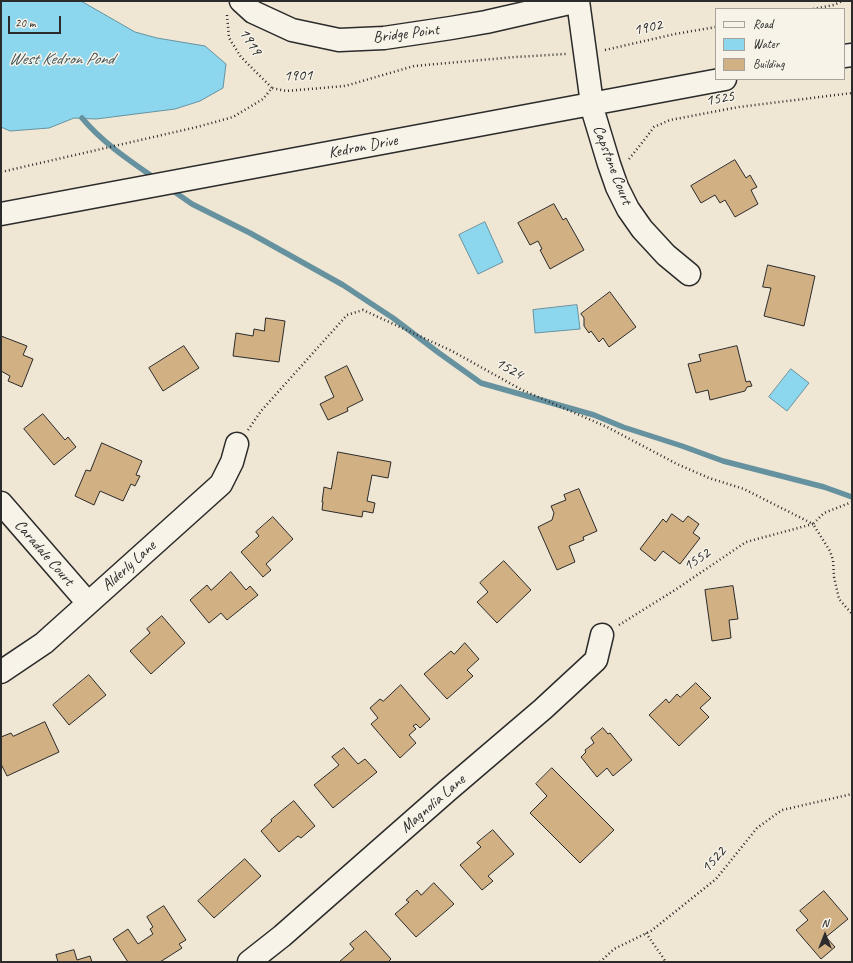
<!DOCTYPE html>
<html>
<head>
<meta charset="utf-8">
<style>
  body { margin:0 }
  #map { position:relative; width:853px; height:963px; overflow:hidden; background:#efe6d4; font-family:Caveat,sans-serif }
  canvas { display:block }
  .frame { position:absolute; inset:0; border:2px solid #2b2b2b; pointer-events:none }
  .legend { position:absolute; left:715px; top:8px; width:130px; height:72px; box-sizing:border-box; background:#f7f3e8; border:1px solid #a5a39c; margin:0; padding:5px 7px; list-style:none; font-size:12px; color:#2b2b2b }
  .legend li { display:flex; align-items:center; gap:8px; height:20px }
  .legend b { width:20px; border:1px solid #a5a39c }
  .north { position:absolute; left:805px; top:915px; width:40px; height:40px; -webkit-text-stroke:3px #f7f3e8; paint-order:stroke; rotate:0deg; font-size:11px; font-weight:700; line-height:16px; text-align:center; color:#2b2b2b }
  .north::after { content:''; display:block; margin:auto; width:14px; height:18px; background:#2b2b2b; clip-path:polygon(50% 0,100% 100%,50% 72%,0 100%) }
  .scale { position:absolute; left:8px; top:16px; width:53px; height:18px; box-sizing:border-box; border:2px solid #2b2b2b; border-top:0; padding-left:5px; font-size:12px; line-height:14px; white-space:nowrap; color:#2b2b2b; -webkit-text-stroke:3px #f7f3e8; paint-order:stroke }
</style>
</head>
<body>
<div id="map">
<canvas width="853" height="963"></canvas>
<div class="frame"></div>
<ul class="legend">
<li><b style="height:5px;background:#f7f3e8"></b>Road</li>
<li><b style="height:11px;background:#8dd7ee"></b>Water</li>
<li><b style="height:11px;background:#d1b084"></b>Building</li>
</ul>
<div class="north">N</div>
<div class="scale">20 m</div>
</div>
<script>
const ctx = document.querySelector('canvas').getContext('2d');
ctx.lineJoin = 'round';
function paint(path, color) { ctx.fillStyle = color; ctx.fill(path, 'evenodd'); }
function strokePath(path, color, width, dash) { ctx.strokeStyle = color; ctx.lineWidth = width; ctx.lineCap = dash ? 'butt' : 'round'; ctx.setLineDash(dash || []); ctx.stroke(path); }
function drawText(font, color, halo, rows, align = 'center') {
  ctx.font = font + ' Caveat,sans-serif'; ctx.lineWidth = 3; ctx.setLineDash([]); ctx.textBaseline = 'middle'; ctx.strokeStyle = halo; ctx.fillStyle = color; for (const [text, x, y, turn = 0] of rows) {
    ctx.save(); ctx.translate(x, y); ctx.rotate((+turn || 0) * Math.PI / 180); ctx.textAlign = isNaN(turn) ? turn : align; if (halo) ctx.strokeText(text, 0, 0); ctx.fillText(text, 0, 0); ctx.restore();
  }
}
const water = new Path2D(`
  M 1,1 L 81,1 L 135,32 L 157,38 L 205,46 L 226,64 L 223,88 L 200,101 L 175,109 L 96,119 L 74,118 L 49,128 L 10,131 L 1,127 Z
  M 485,222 L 503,262 L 478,274 L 459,235 Z
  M 577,305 L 580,329 L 535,333 L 533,310 Z
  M 791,369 L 809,383 L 787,411 L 769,397 Z`);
paint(water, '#8dd7ee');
strokePath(water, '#6692a0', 1);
strokePath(new Path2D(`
  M 82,118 C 103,143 130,161 156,179
  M 169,188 L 192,204 L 250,233 L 343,285 L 393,318 L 439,353 L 481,383 L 594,415 L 623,427 L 682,446 L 723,461 L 824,487 L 852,497`), '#6692a0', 5.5);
const building = new Path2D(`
  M 735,160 L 746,178 L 750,175 L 757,187 L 751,190 L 758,204 L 735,217 L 725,200 L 720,203 L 715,195 L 701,203 L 691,186 Z
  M 554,204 L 563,220 L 566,218 L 584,250 L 550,269 L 540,250 L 542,249 L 538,241 L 530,245 L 518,223 Z
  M 768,265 L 815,276 L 804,326 L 764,316 L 771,288 L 763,287 Z
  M 610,292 L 636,327 L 609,347 L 603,338 L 599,342 L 591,331 L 589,333 L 584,326 L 584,318 L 581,314 Z
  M 266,318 L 285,321 L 279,362 L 233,356 L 236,333 L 253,336 L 254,329 L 264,331 Z
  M 1,336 L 27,346 L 23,355 L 33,359 L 22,387 L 8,381 L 10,376 L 1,371 Z
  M 184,346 L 199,368 L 163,391 L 149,368 Z
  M 737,346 L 746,382 L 750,381 L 752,386 L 747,387 L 745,391 L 710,400 L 708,390 L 696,393 L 688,364 L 701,361 L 699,355 Z
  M 347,366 L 363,400 L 347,408 L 348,411 L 328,420 L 320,404 L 334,397 L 325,377 Z
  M 43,414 L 65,440 L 68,437 L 76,447 L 54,465 L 24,429 Z
  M 102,443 L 142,461 L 136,475 L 140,476 L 135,486 L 131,484 L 123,501 L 100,491 L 94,505 L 75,496 L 86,470 L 90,471 Z
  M 338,452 L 391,462 L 388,478 L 372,475 L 367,501 L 375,503 L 373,513 L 363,511 L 362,517 L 322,510 L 323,502 L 322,502 L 324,487 L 331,489 Z
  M 579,489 L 597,531 L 583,537 L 584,540 L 569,546 L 575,562 L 557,570 L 538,527 L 552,520 L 554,513 L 551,506 L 566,500 L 564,495 Z
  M 672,514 L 683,522 L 688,516 L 699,524 L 693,533 L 700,538 L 680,564 L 663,551 L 655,561 L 640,549 L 663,519 L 666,522 Z
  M 273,517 L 293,539 L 266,564 L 271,570 L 263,577 L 241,552 L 259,536 L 256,532 Z
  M 504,561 L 531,590 L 497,623 L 477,602 L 488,592 L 480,583 Z
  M 231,572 L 246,590 L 250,586 L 258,595 L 227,620 L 221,613 L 209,623 L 190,600 L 207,585 L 211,590 Z
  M 733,586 L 738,619 L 729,620 L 731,638 L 712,641 L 705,590 Z
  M 162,616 L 185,643 L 151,674 L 130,651 L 150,633 L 147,629 Z
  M 465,643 L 479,659 L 467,670 L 473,676 L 447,699 L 424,674 L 451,651 L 454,654 Z
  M 89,675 L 106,695 L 69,725 L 53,705 Z
  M 696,683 L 711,698 L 700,708 L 709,717 L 679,746 L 649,715 L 666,699 L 669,703 L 677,694 L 680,697 Z
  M 401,685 L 430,719 L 420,728 L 416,724 L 413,726 L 416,729 L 409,735 L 416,743 L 400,758 L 371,724 L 378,718 L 370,708 L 380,699 L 383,701 Z
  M 45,722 L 59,752 L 7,776 L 1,764 L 1,737 L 11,733 L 13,736 Z
  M 603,728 L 608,734 L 610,733 L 632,760 L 613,776 L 607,768 L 597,777 L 581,757 L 586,752 L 585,750 L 594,743 L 591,738 Z
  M 344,748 L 358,764 L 365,759 L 377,772 L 333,808 L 314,785 L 339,765 L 332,757 Z
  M 552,768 L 614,830 L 580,863 L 530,813 L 547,796 L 536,784 Z
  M 294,801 L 315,826 L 301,838 L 298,836 L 279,852 L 261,831 L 272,821 L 271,820 Z
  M 493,830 L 514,854 L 488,876 L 493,881 L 482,890 L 460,865 L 481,847 L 477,843 Z
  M 245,859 L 261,876 L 214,918 L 198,901 Z
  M 434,883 L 454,904 L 416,937 L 395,914 L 409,902 L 406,900 L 417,890 L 421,895 Z
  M 824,891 L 848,919 L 826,937 L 835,947 L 821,959 L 796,930 L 808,920 L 800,911 Z
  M 164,906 L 186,940 L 179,944 L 182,948 L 160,962 L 128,962 L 113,939 L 128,929 L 138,944 L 153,934 L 150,929 L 153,927 L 147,917 Z
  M 366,931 L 391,959 L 388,962 L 339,962 L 354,949 L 350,944 Z
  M 74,950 L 77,960 L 90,956 L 92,962 L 58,962 L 56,955 Z`);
paint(building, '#d1b084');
strokePath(building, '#2b2b2b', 1);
const minor = new Path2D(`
  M 241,1 L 253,12 L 292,30 L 339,40 L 384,38 L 451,28 L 486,22 L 578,1
  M 578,1 L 593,111 L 609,164 L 617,187 L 628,209 L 642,229 L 666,255 L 689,274
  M 844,56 L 852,55
  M 1,214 L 725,79
  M 1,503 L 88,603
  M 1,672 L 44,643 L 221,484 L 232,462 L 237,444
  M 249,962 L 282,936 L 447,791 L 543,709 L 596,660 L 602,635`);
strokePath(minor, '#2b2b2b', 25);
strokePath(new Path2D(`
  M 813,9 L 834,5 L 842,1
  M 227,15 L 229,38 L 241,57 L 272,88
  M 605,50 L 675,34 L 716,27
  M 629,159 L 645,139 L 654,127 L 670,120 L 739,107 L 852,93
  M 1,172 L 197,127 L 233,117 L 263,99 L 272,88 L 286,91 L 345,86 L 414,66 L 515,57 L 566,54
  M 248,430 L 261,411 L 347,315 L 363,310 L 452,351 L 522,390 L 607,427 L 677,464 L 709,478 L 744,489 L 813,524
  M 852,502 L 824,513 L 813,524 L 830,551 L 833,560 L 834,577 L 839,599 L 852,614
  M 619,625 L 675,590 L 746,542 L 813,524
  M 646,933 L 666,962
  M 600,962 L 614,949 L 651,931 L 716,879 L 757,828 L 782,810 L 852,794`), '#2b2b2b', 2.5, [1, 3]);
strokePath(minor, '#f7f3e8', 22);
drawText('16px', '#2b2b2b', '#f7f3e8', [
  ["1902",648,28,-12],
  ["Bridge Point",406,34,-7],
  ["1919",250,42,58],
  ["1901",298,76,-1],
  ["1525",720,99,-10],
  ["Kedron Drive",363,147,-11],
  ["Capstone Court",612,165,69],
  ["1524",509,369,29],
  ["Caradale Court",44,553,49],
  ["1552",697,560,-34],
  ["Alderly Lane",129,566,-42],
  ["Magnolia Lane",433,804,-41],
  ["1522",714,860,-48]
]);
drawText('italic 17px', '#44565c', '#f7f3e8', [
  ["West Kedron Pond",61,60]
]);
</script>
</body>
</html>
